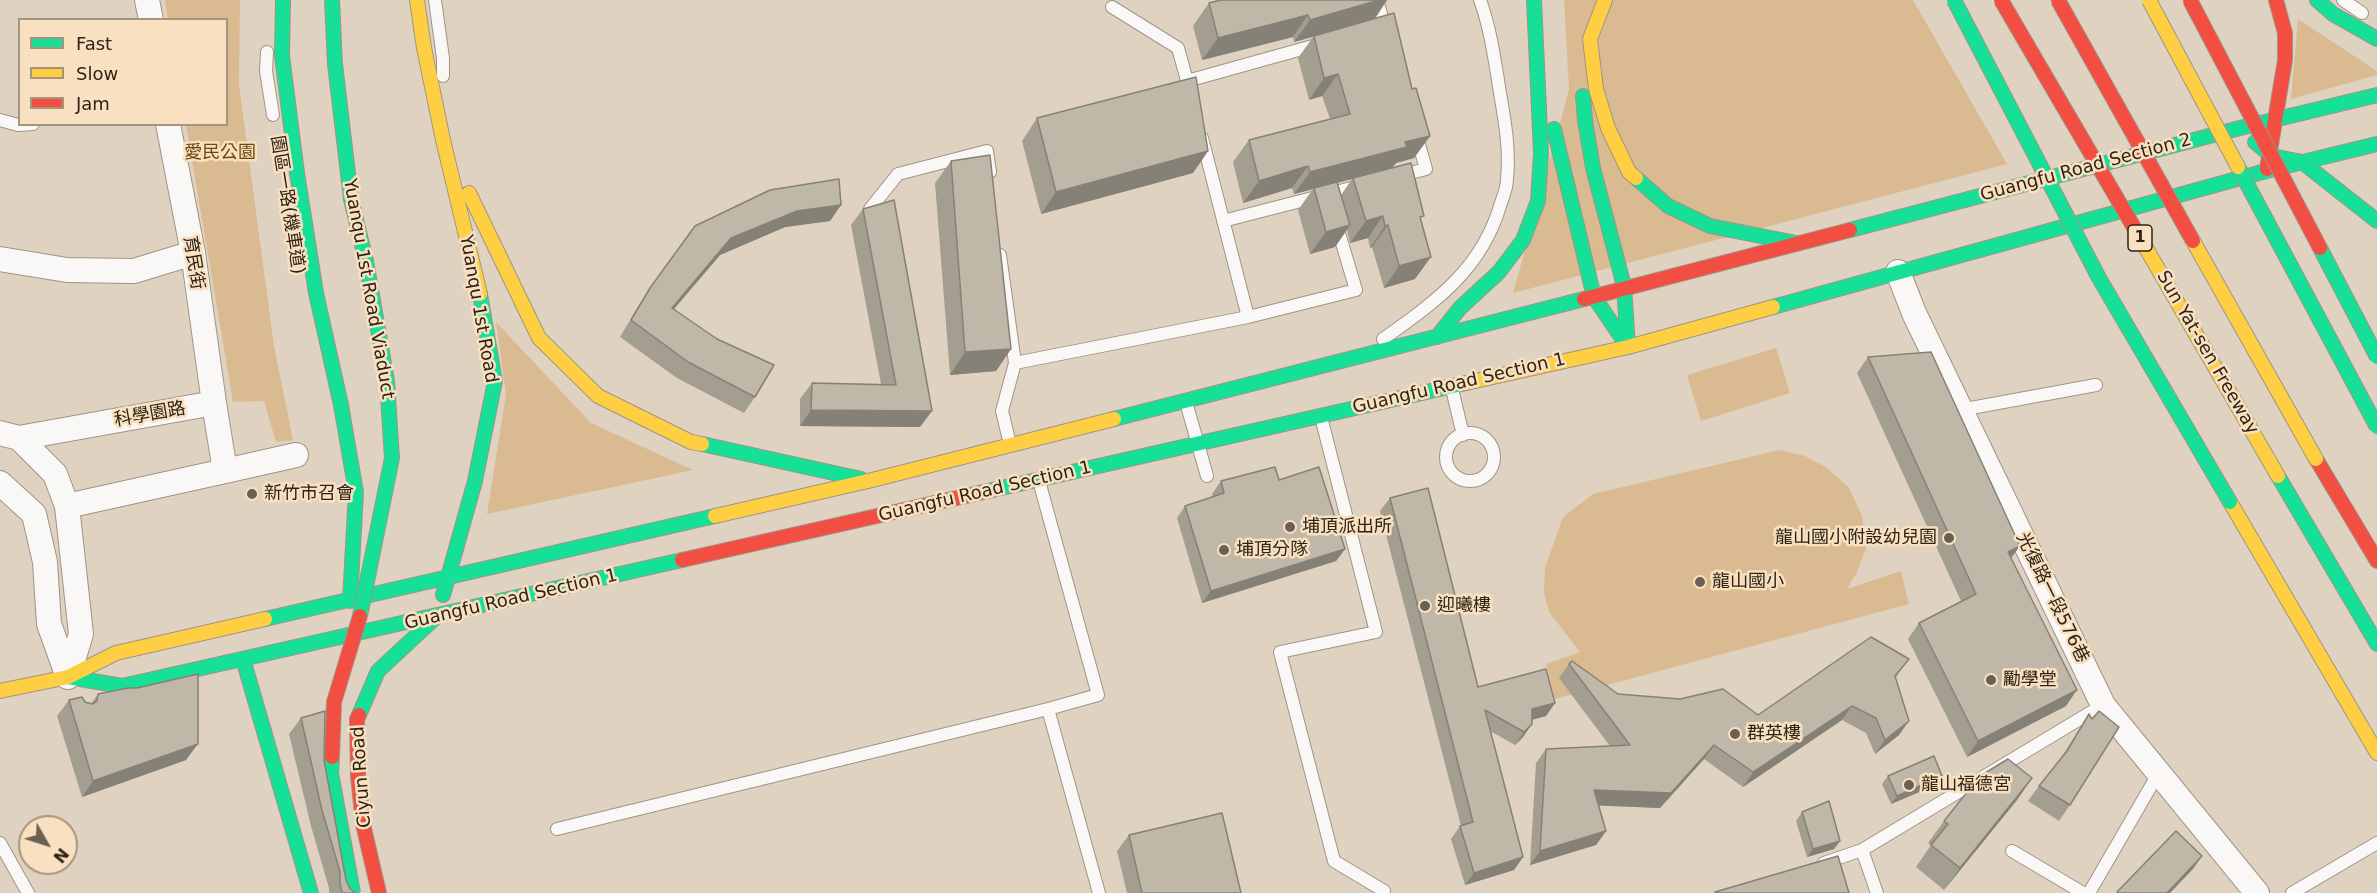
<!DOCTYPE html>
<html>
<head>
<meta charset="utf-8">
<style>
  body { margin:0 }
  #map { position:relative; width:2377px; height:893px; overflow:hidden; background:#dfd2c0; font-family:"DejaVu Sans",sans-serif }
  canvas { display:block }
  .legend { position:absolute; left:18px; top:18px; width:210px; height:108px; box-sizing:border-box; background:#f9e0c0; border:2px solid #a7947c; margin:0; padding:8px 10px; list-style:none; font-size:18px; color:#2c2316 }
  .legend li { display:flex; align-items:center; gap:12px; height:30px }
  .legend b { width:30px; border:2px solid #a7947c }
  .north { position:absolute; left:18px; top:815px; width:60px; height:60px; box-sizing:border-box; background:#f9e0c0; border:2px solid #a7947c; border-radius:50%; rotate:129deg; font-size:16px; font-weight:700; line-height:24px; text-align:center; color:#2c2316 }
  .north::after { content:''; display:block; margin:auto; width:21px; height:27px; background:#6b6052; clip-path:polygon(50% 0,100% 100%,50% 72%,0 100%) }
</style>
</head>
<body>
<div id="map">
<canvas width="2377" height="893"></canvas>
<ul class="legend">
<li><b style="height:8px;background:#16e098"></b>Fast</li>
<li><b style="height:8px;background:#ffcf43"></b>Slow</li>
<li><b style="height:8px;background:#f24e42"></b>Jam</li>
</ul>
<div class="north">N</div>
</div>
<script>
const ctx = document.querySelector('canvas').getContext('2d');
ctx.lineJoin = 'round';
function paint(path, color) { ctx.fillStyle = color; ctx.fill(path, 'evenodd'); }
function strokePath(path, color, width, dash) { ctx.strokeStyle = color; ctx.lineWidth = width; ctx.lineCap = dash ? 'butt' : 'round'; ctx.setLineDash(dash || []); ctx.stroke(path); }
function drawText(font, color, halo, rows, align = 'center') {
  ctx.font = font + ' "DejaVu Sans","Noto Sans TC",sans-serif'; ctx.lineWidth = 5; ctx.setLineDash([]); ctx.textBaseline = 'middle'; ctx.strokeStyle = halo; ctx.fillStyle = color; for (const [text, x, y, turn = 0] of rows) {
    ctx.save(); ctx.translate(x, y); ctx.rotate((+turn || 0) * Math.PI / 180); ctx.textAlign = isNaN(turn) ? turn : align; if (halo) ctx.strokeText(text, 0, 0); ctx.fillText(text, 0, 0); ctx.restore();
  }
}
paint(new Path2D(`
  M 165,0 L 240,0 L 239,85 L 274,346 L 293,440 L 276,442 L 264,401 L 233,402 L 186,125 L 226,124 L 226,20 L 168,19 Z
  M 1564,0 L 1913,0 L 2007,164 L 1513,293 L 1569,90 Z
  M 2298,19 L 2377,71 L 2377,75 L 2291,99 Z
  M 496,322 L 591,423 L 693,470 L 487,514 L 506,394 Z
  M 1776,348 L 1790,393 L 1701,421 L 1687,375 Z
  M 1779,450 L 1805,456 L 1826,467 L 1849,488 L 1862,516 L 1866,549 L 1856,574 L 1847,589 L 1901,571 L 1909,604 L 1555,699 L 1546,664 L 1580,652 L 1549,612 L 1544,593 L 1545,568 L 1563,517 L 1593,494 Z`), '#dabb91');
const lane = new Path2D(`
  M 435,0 L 443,58 L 443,76
  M 1377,0 L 1386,31
  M 2343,0 L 2362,13
  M 1112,7 L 1178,48 L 1191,95
  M 267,52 L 266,71 L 273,115
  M 1187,81 L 1320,44
  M 0,120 L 18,125 L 33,124
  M 1202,138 L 1248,317
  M 1399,176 L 1426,169 L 1416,134
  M 870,209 L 898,174 L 987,151 L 990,172
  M 1223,221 L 1359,186
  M 1000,255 L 1015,363
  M 1383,339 C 1435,302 1481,270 1500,206 C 1503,197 1507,188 1507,179 C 1510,150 1505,122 1500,93 C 1495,62 1491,30 1480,0
  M 1452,389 L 1463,435
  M 1186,402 L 1207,476
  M 1960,410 L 2096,385
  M 1321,417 L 1376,632 L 1280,652 L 1334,861 L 1384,891
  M1446 457a24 24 0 1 1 48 0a24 24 0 1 1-48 0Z
  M 1010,444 L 1002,411 L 1015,363 L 1248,317 L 1356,290 L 1336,223
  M 1039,481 L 1098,695 L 1048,709 L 1099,893
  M 557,829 L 1048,709
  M 0,843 L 28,893
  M 1862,850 L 1877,893
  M 2012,851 L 2083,893
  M 1824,863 L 1862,850 L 2103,705
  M 2089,893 L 2158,774
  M 2292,893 L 2377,843`);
const street = new Path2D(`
  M 147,0 L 151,20
  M 168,124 L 193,253 L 214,403
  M 0,259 L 67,270 L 134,271 L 193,253
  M 1898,272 L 1914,313 L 2103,705 L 2257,893
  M 0,433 L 19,438 L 55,474 L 67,506 L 81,634 L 68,677
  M 19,438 L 214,403 L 225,471 L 67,506
  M 225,471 L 296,455
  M 0,483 L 34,514 L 45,562 L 49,624 L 68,677`);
const fast = new Path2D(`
  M 283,0 L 282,56 L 297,173 L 316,293 L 341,405 L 356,492 L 350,601
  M 2317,0 L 2333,14 L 2377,39
  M 1583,96 L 1585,120 L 1593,168 L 1624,286 L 1628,347
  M 1554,129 L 1594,297 L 1628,347
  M 2255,142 L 2272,156 L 2302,162 L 2377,221
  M 1636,178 L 1668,206 L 1710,226 L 1796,243
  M 1850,230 L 2240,128 L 2377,95
  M 1773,307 L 2266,171 L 2377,144
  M 1437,337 L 1460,308 L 1499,272 L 1523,240 L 1538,201 L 1541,153 L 1534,0
  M 1114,419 L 1584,299
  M 702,444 L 861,479
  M 2278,476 L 2377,644
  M 979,493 L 1466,383
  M 443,595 L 475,481 L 495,381 L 480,294
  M 265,619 L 715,516
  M 243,659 L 311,893
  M 68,677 L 122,686 L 682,560
  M 359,715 L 378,671 L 435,618`);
const slow = new Path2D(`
  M 417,0 L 424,48 L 443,140 L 480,294
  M 1605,0 L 1590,39 L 1596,89 L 1608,128 L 1629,172 L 1636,178
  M 469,193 L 539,338 L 598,396 L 691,442 L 702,444
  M 1466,383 L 1628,347 L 1773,307
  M 2230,502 L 2377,753
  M 715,516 L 868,481 L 1114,419
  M 0,691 L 68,677 L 116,653 L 265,619`);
const jam = new Path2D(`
  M 2267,169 L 2285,60 L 2285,33 L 2276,0
  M 1584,299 L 1850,230
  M 2316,459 L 2377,561
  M 682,560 L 979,493
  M 359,715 L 357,719 L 358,776 L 363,824 L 379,893`);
strokePath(lane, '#9f9487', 14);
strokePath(street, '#9f9487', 26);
strokePath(fast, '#9f9487', 16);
strokePath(slow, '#9f9487', 16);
strokePath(jam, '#9f9487', 16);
strokePath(lane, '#faf8f6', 12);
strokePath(street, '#faf8f6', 24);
strokePath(fast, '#16e098', 14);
strokePath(slow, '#ffcf43', 14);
strokePath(jam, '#f24e42', 14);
const fastBridge = new Path2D(`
  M 332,0 L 335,64 L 351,199 L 366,261 L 387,381 L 392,458 L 360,616
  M 1954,0 L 2099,278 L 2230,502
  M 2238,167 L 2377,427
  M 2320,248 L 2377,357
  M 332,757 L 331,773 L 353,893`);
const slowBridge = new Path2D(`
  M 2149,0 L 2238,167
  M 2193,241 L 2316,459
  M 2143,243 L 2278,476`);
const jamBridge = new Path2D(`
  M 2001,0 L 2143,243
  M 2058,0 L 2193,241
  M 2190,0 L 2320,248
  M 332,757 L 334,702 L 360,616`);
strokePath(fastBridge, '#9f9487', 16, []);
strokePath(slowBridge, '#9f9487', 16, []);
strokePath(jamBridge, '#9f9487', 16, []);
strokePath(fastBridge, '#16e098', 14);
strokePath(slowBridge, '#ffcf43', 14);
strokePath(jamBridge, '#f24e42', 14);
paint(new Path2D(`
  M 1221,0 L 1387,0 L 1375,19 L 1412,89 L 1430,136 L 1414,158 L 1396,163 L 1392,168 L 1421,220 L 1415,279 L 1384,288 L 1372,247 L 1370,248 L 1368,238 L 1350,243 L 1347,230 L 1335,247 L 1310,254 L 1298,210 L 1313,189 L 1294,194 L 1292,188 L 1243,203 L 1233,162 L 1249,140 L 1330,119 L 1322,96 L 1309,100 L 1298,58 L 1313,37 L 1294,42 L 1293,37 L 1202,60 L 1193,26 L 1209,3 ZM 1352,179 L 1341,195 L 1337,183 Z
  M 1037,118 L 1208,151 L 1193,173 L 1041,214 L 1022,141 Z
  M 951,161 L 1011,349 L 996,371 L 950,375 L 935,183 Z
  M 841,205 L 830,221 L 785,227 L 720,255 L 674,309 L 755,397 L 744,413 L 677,378 L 620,337 L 639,305 L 695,226 Z
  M 863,209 L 920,427 L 800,426 L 800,399 L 812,383 L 881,384 L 851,225 Z
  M 1868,357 L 2020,546 L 2011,558 L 2066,706 L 1967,757 L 1908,639 L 1919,623 L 1961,601 L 1857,373 Z
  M 1279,480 L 1345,549 L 1336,561 L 1202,603 L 1177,518 L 1185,506 L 1213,497 L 1212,494 L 1221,481 Z
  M 1390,498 L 1478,687 L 1555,703 L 1546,716 L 1532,720 L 1532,724 L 1523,737 L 1515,745 L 1490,731 L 1523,857 L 1514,870 L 1465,885 L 1451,839 L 1460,826 L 1461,826 L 1380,511 Z
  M 1909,659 L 1896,677 L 1899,735 L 1875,754 L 1866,733 L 1842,720 L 1743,787 L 1704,759 L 1660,808 L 1599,805 L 1606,831 L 1596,845 L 1530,865 L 1536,763 L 1546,749 L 1610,746 L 1559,678 L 1569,664 L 1618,694 L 1758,715 Z
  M 98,694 L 186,760 L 82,797 L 57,716 L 69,700 L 91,704 Z
  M 2089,714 L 2092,719 L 2070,805 L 2059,821 L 2028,801 L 2039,786 L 2061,758 Z
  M 301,718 L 324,760 L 346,880 L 350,889 L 356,893 L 329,893 L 329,888 L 311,826 L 289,734 Z
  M 1888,776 L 1936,785 L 1891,804 L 1882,784 Z
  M 2032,778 L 2017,800 L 1944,890 L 1916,867 L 1931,845 L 1928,843 L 1944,821 Z
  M 1802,812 L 1840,841 L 1834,849 L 1807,857 L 1796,821 Z
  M 1129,835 L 1241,893 L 1127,893 L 1117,851 Z`), '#a49e90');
paint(new Path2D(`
  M 1379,0 L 1387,0 L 1374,19 L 1294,42 L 1310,20 Z
  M 1308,15 L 1293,37 L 1202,60 L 1218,38 Z
  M 1338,74 L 1322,96 L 1309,100 L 1324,78 Z
  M 1430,136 L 1414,158 L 1396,163 L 1391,169 L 1353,178 L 1352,179 L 1314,189 L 1314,188 L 1313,189 L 1294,194 L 1310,172 L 1405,142 Z
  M 1208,151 L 1193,173 L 1041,214 L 1056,192 Z
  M 1308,166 L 1292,188 L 1243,203 L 1259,181 Z
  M 841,205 L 830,221 L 785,227 L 720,255 L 661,324 L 672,308 L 731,238 L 797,211 Z
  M 1383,216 L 1368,238 L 1350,243 L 1366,221 Z
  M 1350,225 L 1335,247 L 1310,254 L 1326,232 Z
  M 1388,225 L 1372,247 L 1370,248 L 1385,226 Z
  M 1431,257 L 1415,279 L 1384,288 L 1399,266 Z
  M 1011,349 L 996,371 L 950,375 L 965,352 Z
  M 811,410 L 932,411 L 920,427 L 800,426 Z
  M 2020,546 L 2008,562 L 2008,552 Z
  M 1345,549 L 1336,561 L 1202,603 L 1211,591 Z
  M 2077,690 L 2066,706 L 1967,757 L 1978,741 Z
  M 1555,703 L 1546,716 L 1523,722 L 1532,709 Z
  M 1852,706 L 1842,720 L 1743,787 L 1753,772 Z
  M 1909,721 L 1899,735 L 1875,754 L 1885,740 Z
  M 1532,724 L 1523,737 L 1515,745 L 1524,732 Z
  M 198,744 L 186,760 L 82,797 L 93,781 Z
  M 1714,745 L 1704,759 L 1660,808 L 1584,805 L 1594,790 Z
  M 1942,776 L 1936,785 L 1891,804 L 1897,796 Z
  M 2032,778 L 2017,800 L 1944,890 L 1960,868 Z
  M 1606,831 L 1596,845 L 1530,865 L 1540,851 Z
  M 1840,841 L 1834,849 L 1807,857 L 1813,849 Z
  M 2202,856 L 2193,869 L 2170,893 L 2167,893 Z
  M 1523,857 L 1514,870 L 1465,885 L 1474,873 Z`), '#868176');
const building = new Path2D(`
  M 1221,0 L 1379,0 L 1310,20 L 1308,15 L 1218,38 L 1209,3 Z
  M 1394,13 L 1412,89 L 1416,88 L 1430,136 L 1405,142 L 1407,147 L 1310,172 L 1308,166 L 1259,181 L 1249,140 L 1350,114 L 1338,74 L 1324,78 L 1314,36 Z
  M 1196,77 L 1208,151 L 1056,192 L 1037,118 Z
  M 990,155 L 1011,349 L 965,352 L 951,161 Z
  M 1411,163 L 1424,216 L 1420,217 L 1431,257 L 1399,266 L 1388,225 L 1385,226 L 1383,216 L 1366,221 L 1353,178 Z
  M 839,179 L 841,205 L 797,211 L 731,238 L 672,308 L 717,339 L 774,365 L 755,397 L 688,362 L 631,320 L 650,288 L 695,226 L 770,190 Z
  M 1337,182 L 1350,225 L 1326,232 L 1314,188 Z
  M 894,200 L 932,411 L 811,410 L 812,383 L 896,385 L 863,209 Z
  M 1931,352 L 2020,546 L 2008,552 L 2077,690 L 1978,741 L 1919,623 L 1976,594 L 1868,357 Z
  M 1275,467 L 1279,480 L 1319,467 L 1345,549 L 1211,591 L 1185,506 L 1224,493 L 1221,481 Z
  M 1428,488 L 1478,687 L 1546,669 L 1555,703 L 1532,709 L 1532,724 L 1524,732 L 1485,710 L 1523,857 L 1474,873 L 1460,826 L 1473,822 L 1390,498 Z
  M 1871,637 L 1909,659 L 1895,676 L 1909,721 L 1885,740 L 1876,718 L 1852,706 L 1753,772 L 1714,745 L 1671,793 L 1594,790 L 1606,831 L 1540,851 L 1546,749 L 1630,745 L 1569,664 L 1572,661 L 1618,694 L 1680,699 L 1723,689 L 1758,715 Z
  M 198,674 L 198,744 L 93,781 L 69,700 L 82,697 L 85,702 L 92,704 L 97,701 L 98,694 L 128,688 L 137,688 Z
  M 325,711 L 324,760 L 346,880 L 350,889 L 356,893 L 342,893 L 340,883 L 340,872 L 322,810 L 301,718 Z
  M 2099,711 L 2119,727 L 2070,805 L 2039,786 L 2067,751 L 2089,714 L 2092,719 Z
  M 1934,756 L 1942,776 L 1897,796 L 1888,776 Z
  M 2008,759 L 2032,778 L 1960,868 L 1931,845 L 1948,824 L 1944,821 L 1980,776 Z
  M 1829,801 L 1840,841 L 1813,849 L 1802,812 Z
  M 1222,813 L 1241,893 L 1142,893 L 1129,835 Z
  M 2176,831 L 2202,856 L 2167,893 L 2119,893 L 2117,892 Z
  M 1838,856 L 1849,893 L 1715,893 L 1715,892 Z`);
paint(building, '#bfb8a8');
strokePath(building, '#868176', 1.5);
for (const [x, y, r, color] of [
  [252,494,6,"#6b6052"],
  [1290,527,6,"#6b6052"],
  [1949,538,6,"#6b6052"],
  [1224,550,6,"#6b6052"],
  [1700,582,6,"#6b6052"],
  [1425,606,6,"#6b6052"],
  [1991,680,6,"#6b6052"],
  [1735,734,6,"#6b6052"],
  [1909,785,6,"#6b6052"]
]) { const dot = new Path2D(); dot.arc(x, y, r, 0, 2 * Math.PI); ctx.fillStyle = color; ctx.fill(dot); strokePath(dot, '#f9e0c0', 2); }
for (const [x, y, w] of [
  [2140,238,24]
]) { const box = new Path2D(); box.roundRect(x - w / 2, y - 13, w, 26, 4.5); ctx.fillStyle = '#f9e0c0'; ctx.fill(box); strokePath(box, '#2c2316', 1.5); }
drawText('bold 16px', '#2c2316', null, [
  ["1",2140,238]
]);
drawText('18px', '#6a480e', '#f9e0c0', [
  ["愛民公園",220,153]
]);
drawText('18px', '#2c2316', '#f9e0c0', [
  ["Guangfu Road Section 2",2086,168,-15],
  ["園區一路(機車道)",287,205,81],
  ["育民街",193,263,81],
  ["Yuanqu 1st Road Viaduct",368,289,80],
  ["Yuanqu 1st Road",478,309,80],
  ["Sun Yat-sen Freeway",2207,353,60],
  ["Guangfu Road Section 1",1459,384,-13],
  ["科學園路",150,415,-10],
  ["Guangfu Road Section 1",985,492,-13],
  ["光復路一段576巷",2052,598,64],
  ["Guangfu Road Section 1",511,600,-13],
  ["Ciyun Road",362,777,-94]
]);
drawText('18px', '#2c2316', '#f9e0c0', [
  ["新竹市召會",264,494],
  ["埔頂派出所",1302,527],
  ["龍山國小附設幼兒園",1937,538,"right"],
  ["埔頂分隊",1236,550],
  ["龍山國小",1712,582],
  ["迎曦樓",1437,606],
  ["勵學堂",2003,680],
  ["群英樓",1747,734],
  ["龍山福德宮",1921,785]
], 'left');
</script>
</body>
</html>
